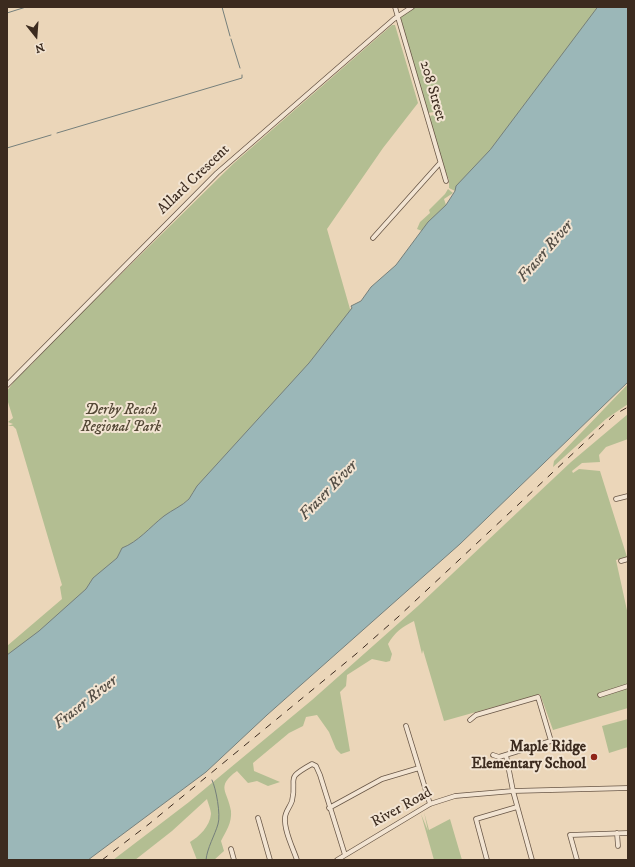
<!DOCTYPE html>
<html>
<head>
<meta charset="utf-8">
<style>
  body { margin:0 }
  #map { position:relative; width:635px; height:867px; overflow:hidden; background:#ebd6b9; font-family:"IM FELL DW Pica",serif }
  canvas { display:block }
  .frame { position:absolute; inset:0; border:8px solid #3c2b1f; pointer-events:none }
  .north { position:absolute; left:16px; top:16px; width:40px; height:40px; -webkit-text-stroke:3px #f2e4d2; paint-order:stroke; rotate:163deg; font-size:11px; font-weight:700; line-height:16px; text-align:center; color:#3c2b1f }
  .north::after { content:''; display:block; margin:auto; width:14px; height:18px; background:#3c2b1f; clip-path:polygon(50% 0,100% 100%,50% 72%,0 100%) }
</style>
</head>
<body>
<div id="map">
<canvas width="635" height="867"></canvas>
<div class="frame"></div>
<div class="north">N</div>
</div>
<script>
const ctx = document.querySelector('canvas').getContext('2d');
ctx.lineJoin = 'round';
function paint(path, color) { ctx.fillStyle = color; ctx.fill(path, 'evenodd'); }
function strokePath(path, color, width, dash) { ctx.strokeStyle = color; ctx.lineWidth = width; ctx.lineCap = dash ? 'butt' : 'round'; ctx.setLineDash(dash || []); ctx.stroke(path); }
function drawText(font, color, halo, rows, align = 'center') {
  ctx.font = font + ' "IM FELL DW Pica",serif'; ctx.lineWidth = 4; ctx.setLineDash([]); ctx.textBaseline = 'middle'; ctx.strokeStyle = halo; ctx.fillStyle = color; for (const [text, x, y, turn = 0] of rows) {
    ctx.save(); ctx.translate(x, y); ctx.rotate((+turn || 0) * Math.PI / 180); ctx.textAlign = isNaN(turn) ? turn : align; if (halo) ctx.strokeText(text, 0, 0); ctx.fillText(text, 0, 0); ctx.restore();
  }
}
paint(new Path2D(`
  M 414,7 L 609,7 L 509,131 L 455,191 L 449,188 L 449,180 L 442,163 L 429,116 L 435,115 L 434,112 L 427,113 L 400,18 Z
  M 392,25 L 395,25 L 418,103 L 383,148 L 327,229 L 350,309 L 352,308 L 332,338 L 191,497 L 101,581 L 7,658 L 7,646 L 62,599 L 60,587 L 62,585 L 16,429 L 13,426 L 8,426 L 13,424 L 8,422 L 13,418 L 7,399 L 7,391 L 18,376 L 32,364 L 47,347 L 234,163 Z
  M 448,189 L 453,193 L 444,199 L 446,205 L 422,231 L 417,229 L 420,222 L 430,213 L 429,210 L 445,194 Z
  M 628,384 L 628,404 L 606,419 L 553,467 L 554,461 Z
  M 628,414 L 628,439 L 606,447 L 599,455 L 600,462 L 582,463 L 572,471 L 573,473 L 579,469 L 600,471 L 627,557 L 616,560 L 628,615 L 628,708 L 553,730 L 540,694 L 444,721 L 423,650 L 422,654 L 414,621 C 402,627 395,632 388,644 L 392,654 L 390,661 L 386,662 L 372,659 L 347,675 L 346,686 L 340,692 L 350,751 L 341,754 L 336,749 L 329,732 L 317,715 L 306,717 L 303,726 L 289,733 L 253,763 L 254,771 L 280,782 L 268,786 L 257,781 L 248,783 L 237,771 C 215,787 228,791 231,811 C 232,823 226,831 221,841 L 224,851 L 214,860 L 197,860 L 190,842 C 199,837 210,826 211,814 C 211,810 208,803 207,799 L 172,831 L 135,860 L 113,860 L 189,802 L 312,700 L 418,606 L 571,462 Z
  M 628,719 L 628,747 L 609,753 L 602,726 Z
  M 424,812 L 429,830 L 450,819 L 462,860 L 434,860 L 421,814 L 428,831 Z`), '#b3be92');
const water = new Path2D(`
  M 598,7 L 628,7 L 628,382 L 460,544 L 267,715 L 206,772 L 88,860 L 7,860 L 7,655 L 39,631 L 86,589 L 93,578 L 117,558 L 122,548 C 138,542 150,527 164,516 C 172,510 182,506 189,499 C 192,495 194,490 197,486 L 309,363 L 352,308 L 351,306 L 361,301 L 371,287 L 396,265 L 428,222 L 446,205 L 455,191 L 456,186 L 490,150 Z`);
paint(water, '#9bb7b8');
strokePath(water, '#757f7b', 1);
strokePath(new Path2D(`
  M 222,7 L 230,36
  M 7,13 L 26,7
  M 231,39 L 240,68
  M 57,133 L 242,78 L 242,75
  M 7,148 L 51,135
  M 206,860 C 207,848 215,835 218,824 C 221,815 216,788 212,780`), '#757f7b', 1);
const minor = new Path2D(`
  M 395,7 L 446,181
  M 373,238 L 440,163
  M 7,385 L 217,173 L 394,19 L 412,7
  M 616,499 L 628,496
  M 621,561 L 628,559
  M 600,695 L 628,686
  M 470,720 L 476,715 L 538,697 L 551,741 L 499,757 L 493,755
  M 406,726 L 430,804
  M 506,755 L 513,791 L 532,860
  M 329,808 L 382,779 L 419,768
  M 258,818 L 270,860
  M 617,833 L 618,846
  M 231,849 L 234,860
  M 297,860 C 293,848 284,831 285,818 C 285,812 290,807 292,801 C 298,777 283,780 312,764 L 316,766 L 320,775 L 345,855
  M 337,860 L 430,804 L 455,796 L 513,791 L 628,788
  M 487,860 L 476,819 L 517,807
  M 577,860 L 570,835 L 628,833`);
strokePath(minor, '#685646', 5.5);
strokePath(minor, '#f2e4d2', 4);
strokePath(new Path2D(`
  M 102,860 L 149,824 L 356,654 L 398,617 L 597,431 L 614,415 L 628,407`), '#3c2b1f', 1, [7, 7]);
for (const [x, y, r, color] of [
  [594,757,4,"#8f2418"]
]) { const dot = new Path2D(); dot.arc(x, y, r, 0, 2 * Math.PI); ctx.fillStyle = color; ctx.fill(dot); strokePath(dot, '#f2e4d2', 1.5); }
drawText('15px', '#3c2b1f', '#f2e4d2', [
  ["208 Street",432,91,74],
  ["Allard Crescent",194,180,-44],
  ["River Road",402,808,-29]
]);
drawText('italic 15px', '#544836', '#f2e4d2', [
  ["Derby Reach",121,411],
  ["Regional Park",121,428]
]);
drawText('bold 15px', '#3c2b1f', '#f2e4d2', [
  ["Maple Ridge",586,748],
  ["Elementary School",586,765]
], 'right');
drawText('italic 16px', '#544e45', '#f2e4d2', [
  ["Fraser River",546,252,-49],
  ["Fraser River",329,491,-46],
  ["Fraser River",86,703,-38]
]);
</script>
</body>
</html>
